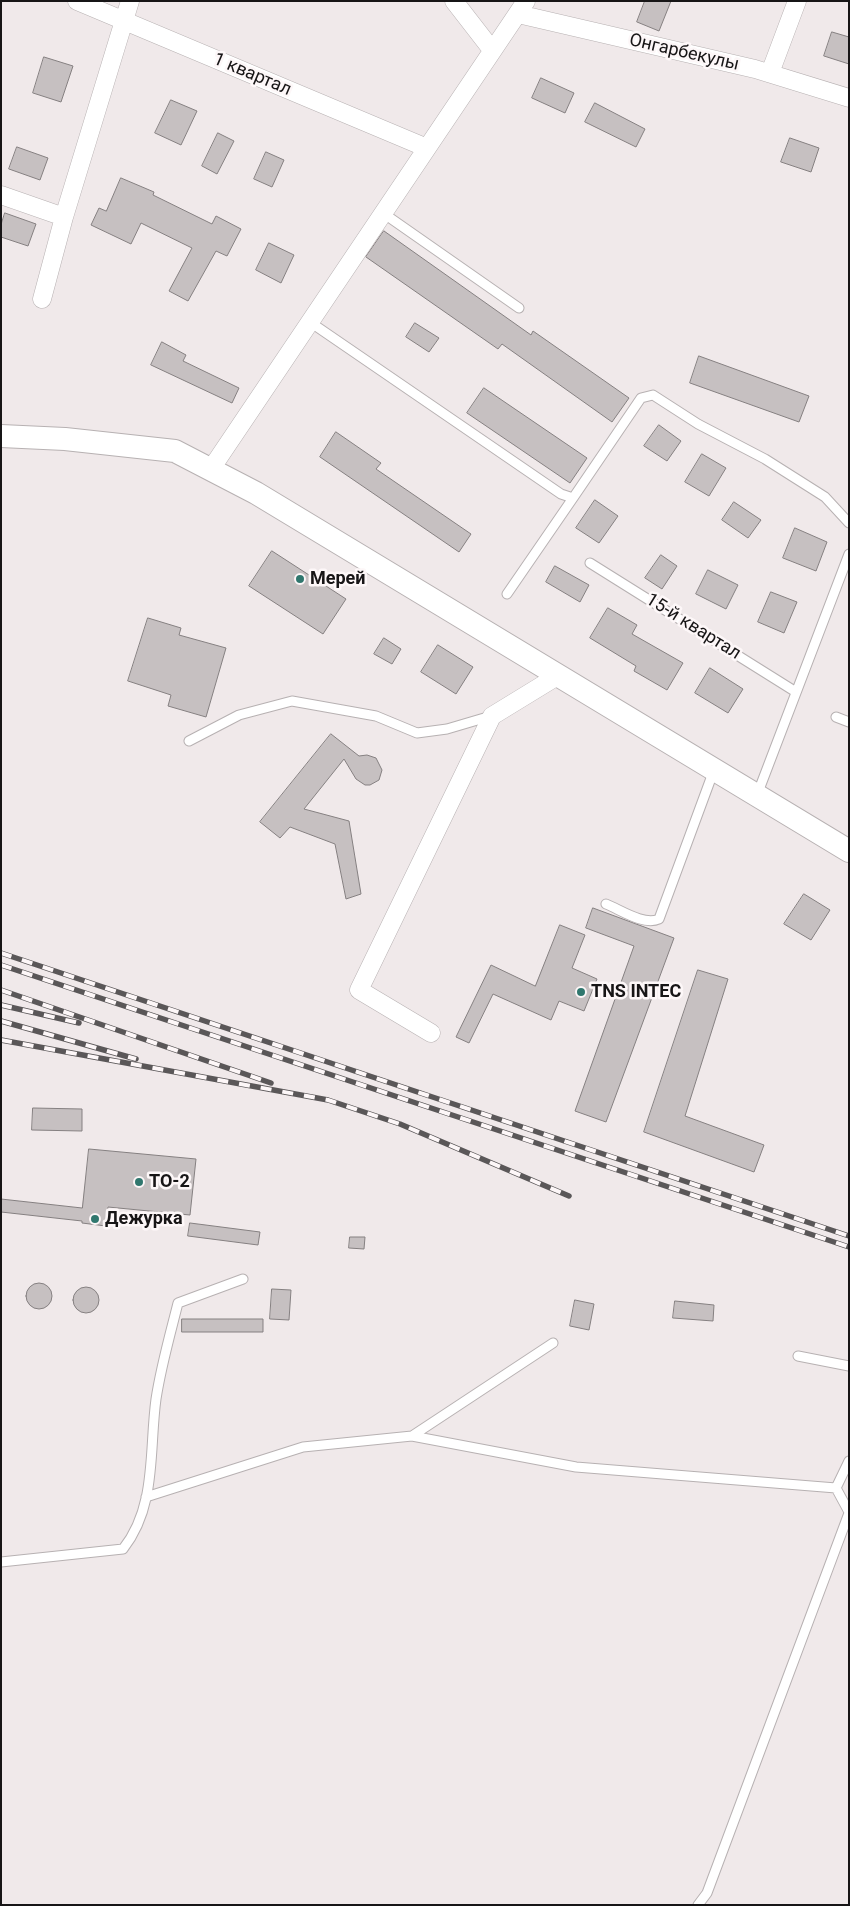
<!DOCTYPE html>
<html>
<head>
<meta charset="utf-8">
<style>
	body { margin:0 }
	#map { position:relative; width:850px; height:1906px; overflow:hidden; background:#f0e9ea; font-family:Roboto,sans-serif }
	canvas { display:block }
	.frame { position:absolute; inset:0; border:2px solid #171516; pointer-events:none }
</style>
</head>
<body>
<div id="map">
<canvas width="850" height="1906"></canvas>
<div class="frame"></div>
</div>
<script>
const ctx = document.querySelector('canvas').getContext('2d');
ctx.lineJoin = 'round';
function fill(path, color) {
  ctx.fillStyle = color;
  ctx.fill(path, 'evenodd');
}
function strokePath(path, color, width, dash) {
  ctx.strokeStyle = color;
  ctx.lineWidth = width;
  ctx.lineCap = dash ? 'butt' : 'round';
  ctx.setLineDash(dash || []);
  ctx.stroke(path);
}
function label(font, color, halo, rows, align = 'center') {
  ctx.font = font + ' Roboto,sans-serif';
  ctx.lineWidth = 5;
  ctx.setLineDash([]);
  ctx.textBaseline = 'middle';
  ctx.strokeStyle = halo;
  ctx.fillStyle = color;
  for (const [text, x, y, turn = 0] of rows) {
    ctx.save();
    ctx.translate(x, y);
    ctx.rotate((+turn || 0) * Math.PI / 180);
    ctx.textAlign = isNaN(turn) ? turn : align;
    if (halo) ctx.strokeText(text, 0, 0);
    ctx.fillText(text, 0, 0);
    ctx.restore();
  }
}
const building = new Path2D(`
	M645,1H671L659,31L637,22Z
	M832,32L849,37V64L824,56Z
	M44,57L73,66L61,102L33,93Z
	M541,78L574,93L565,113L532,98Z
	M171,100L197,111L181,145L155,133Z
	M595,103L645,129L636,147L585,122Z
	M218,133L234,141L217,174L202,166Z
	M790,138L819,148L811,172L781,162Z
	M17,147L48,158L40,180L9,169Z
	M266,152L284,160L272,187L254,179Z
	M121,178L154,192L153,195L212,224L216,216L241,229L227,256L216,251L188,301L169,291L192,248L141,223L131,244L91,225L99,208L106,211Z
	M5,213L36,224L28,246L1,237V225Z
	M384,231L531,335L533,331L629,398L612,422L502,344L498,349L366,257Z
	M269,243L294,255L281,283L256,270Z
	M415,323L439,338L429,352L406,337Z
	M162,342L186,355L183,361L239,388L232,403L151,365Z
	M699,356L809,396L799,422L690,383Z
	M484,388L587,458L570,483L467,413Z
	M659,425L681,441L667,461L644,446Z
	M336,432L381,463L376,469L471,534L459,552L320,457Z
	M702,454L726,468L709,496L685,482Z
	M595,500L618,516L599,543L576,528Z
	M734,502L761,520L748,538L722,520Z
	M795,528L827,542L816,571L783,558Z
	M272,551L346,599L323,634L249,586Z
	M661,555L677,566L662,589L645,578Z
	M555,566L589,585L580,602L546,582Z
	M708,570L738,585L726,609L696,594Z
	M771,592L797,602L784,633L758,622Z
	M608,608L637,625L632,634L683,663L667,690L634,671L636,666L590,638Z
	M148,618L181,628L179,635L226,648L206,717L168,706L171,695L128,681Z
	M384,638L401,649L392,664L374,654Z
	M438,645L473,667L456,694L421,672Z
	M710,668L743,689L728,713L695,693Z
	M331,734L359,756L367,755L376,758L382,770L379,780L370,785H365L356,779L344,759L304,809L349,821L361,894L346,899L335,844L290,827L280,838L260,822Z
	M804,894L830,910L811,940L784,924Z
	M593,908L674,938L606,1122L575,1111L634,946L586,928Z
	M560,925L585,935L572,968L597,979L584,1011L559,1001L551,1020L493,994L469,1043L456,1037L491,965L535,986Z
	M698,970L728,979L685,1116L764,1145L754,1172L644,1132Z
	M33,1108L82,1109V1131L32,1130Z
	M89,1149L196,1159L190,1215L108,1207L106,1226L82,1223V1221L1,1212V1199L82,1208Z
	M190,1223L260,1232L258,1245L188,1236Z
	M350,1237H365L364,1249L349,1248Z
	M26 1296a13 13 0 1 1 26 0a13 13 0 1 1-26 0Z
	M73 1300a13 13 0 1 1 26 0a13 13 0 1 1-26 0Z
	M272,1289L291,1290L289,1320L270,1319Z
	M575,1300L594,1304L589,1330L570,1326Z
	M675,1301L714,1305L713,1321L673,1318Z
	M182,1319H263V1332H182Z`);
fill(building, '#c6c0c1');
strokePath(building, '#858081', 1);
const service = new Path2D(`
	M383,213L519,308
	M310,322L561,494L573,498L641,398L653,395L698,424L765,459L825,497L849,523
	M590,563L796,692
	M507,594L573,498
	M836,717L849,722
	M189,741L239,715L292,701L376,716L417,733L447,729L491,716
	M757,795L849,554
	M606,904C621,910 644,926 659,919L714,770
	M798,1356L849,1366
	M412,1436L576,1467L836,1488L849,1512
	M836,1488L849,1461
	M146,1497L303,1447L412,1436L553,1343
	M1,1562L123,1549C157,1506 149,1450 156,1399C161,1366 170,1335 178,1303L243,1279
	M698,1905L707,1893L849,1513`);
const minor = new Path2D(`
	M77,1L427,148
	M454,1L492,50
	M518,14L755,69L849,98
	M770,73L797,1
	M1,195L64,217
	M42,299L64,217L130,1
	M211,469L526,1
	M431,1033L359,990L492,716L559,675`);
const tertiary = new Path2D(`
	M1,436L65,439L175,451L256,493L849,851`);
strokePath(service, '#b7b1b2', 11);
strokePath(minor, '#b7b1b2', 19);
strokePath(tertiary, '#b7b1b2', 24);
strokePath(service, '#fff', 9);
strokePath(minor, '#fff', 18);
strokePath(tertiary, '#fff', 22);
const rail = new Path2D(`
	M1,953L849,1236
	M1,965L849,1247
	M1,990L271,1083
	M1,1005L79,1023
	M1,1021L136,1059
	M1,1040L328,1100L400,1124L569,1196`);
strokePath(rail, '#5a5758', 5.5);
strokePath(rail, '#fdf7f8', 4, [11]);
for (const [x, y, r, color] of [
	[300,579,5,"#30776e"],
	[581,992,5,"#30776e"],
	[139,1182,5,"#30776e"],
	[95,1219,5,"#30776e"]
]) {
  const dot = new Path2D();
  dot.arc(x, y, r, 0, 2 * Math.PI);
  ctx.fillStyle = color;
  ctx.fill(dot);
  strokePath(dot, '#fdf7f8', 2);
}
label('18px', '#171516', '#fdf7f8', [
	["Онгарбекулы",684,53,13],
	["1 квартал",252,75,23],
	["15-й квартал",693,627,32]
]);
label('bold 18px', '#171516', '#fdf7f8', [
	["Мерей",310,579],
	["TNS INTEC",591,992],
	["ТО-2",149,1182],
	["Дежурка",105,1219]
], 'left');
</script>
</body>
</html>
